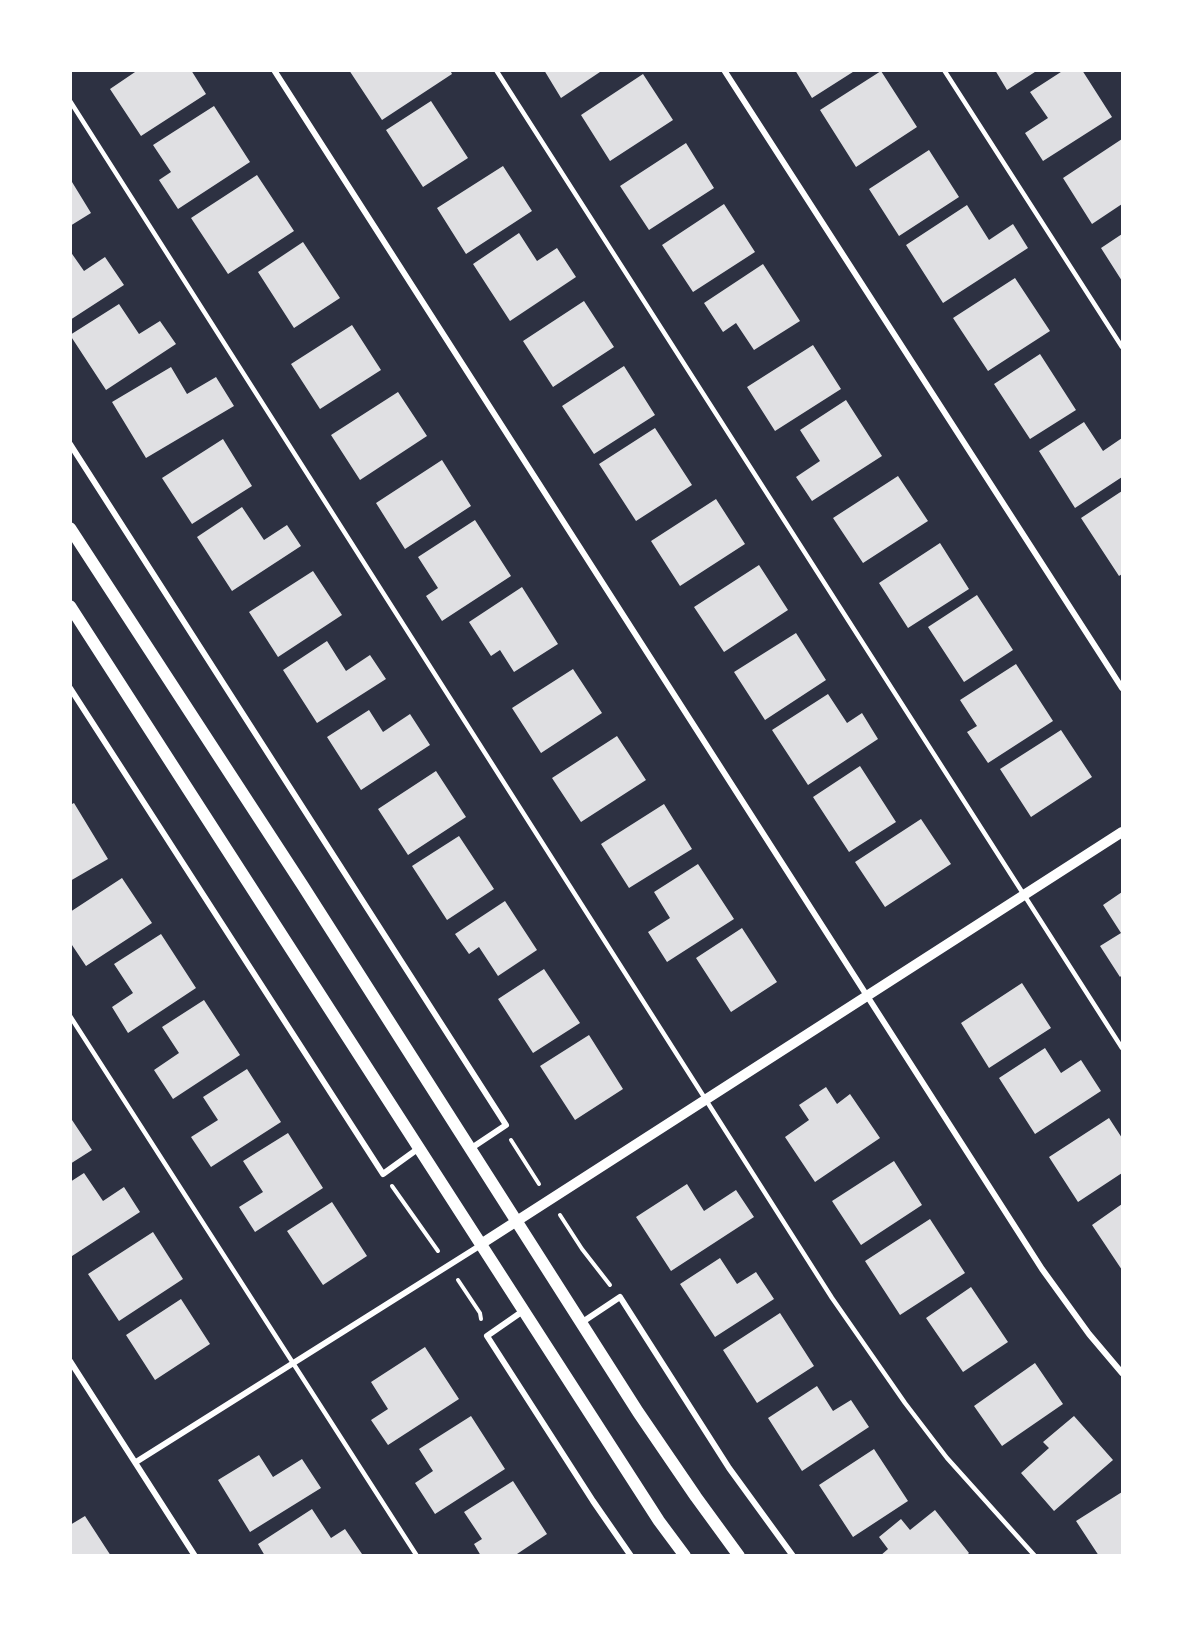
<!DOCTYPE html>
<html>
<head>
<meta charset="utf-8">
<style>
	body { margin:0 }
	#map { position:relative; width:1193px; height:1626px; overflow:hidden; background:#2d3142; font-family:"DejaVu Sans",sans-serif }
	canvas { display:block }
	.frame { position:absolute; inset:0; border:72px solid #fff; pointer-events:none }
</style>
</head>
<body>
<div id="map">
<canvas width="1193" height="1626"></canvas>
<div class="frame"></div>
</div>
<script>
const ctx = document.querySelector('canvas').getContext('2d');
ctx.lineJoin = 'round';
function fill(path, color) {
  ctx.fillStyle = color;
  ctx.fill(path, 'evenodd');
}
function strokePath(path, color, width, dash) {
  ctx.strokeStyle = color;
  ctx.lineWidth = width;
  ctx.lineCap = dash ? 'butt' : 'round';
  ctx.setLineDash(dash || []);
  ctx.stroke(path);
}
fill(new Path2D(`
	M138,70H191L206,94L141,136L110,89Z
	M349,70H450L452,74L382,120Z
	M544,70H603L561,98Z
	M795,70H856L812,98Z
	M995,70H1038L1007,90Z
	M1064,70H1082L1112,117L1043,161L1025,133L1048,118L1030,92Z
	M881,71L917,127L856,167L820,110Z
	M643,74L673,120L610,161L581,115Z
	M431,101L468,158L423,187L386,130Z
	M214,106L250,162L178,209L159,180L171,172L153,145Z
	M1122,139V204L1092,224L1063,178Z
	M686,143L714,188L649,230L620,186Z
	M929,150L959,197L899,236L869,189Z
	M503,166L532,211L466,254L437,208Z
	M257,175L294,231L228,274L191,218Z
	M72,182L91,213L70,226V183Z
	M724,204L755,252L693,292L662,245Z
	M967,205L989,240L1013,224L1028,248L943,303L906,245Z
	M519,233L537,261L557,248L576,277L510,321L473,264Z
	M1122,234V281L1101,248Z
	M303,242L340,298L294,328L258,272Z
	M70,251L84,271L105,257L124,285L70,320Z
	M763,264L800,321L754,350L736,323L723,332L704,303Z
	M1015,278L1050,331L988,371L953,318Z
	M584,301L614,347L553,387L523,341Z
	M119,304L139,334L160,321L176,344L106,390L70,335Z
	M352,325L381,370L320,409L291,364Z
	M813,345L841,389L775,431L747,387Z
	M1040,354L1076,410L1030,439L994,384Z
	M624,366L655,415L594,454L562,406Z
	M171,367L187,394L216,377L234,406L146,458L112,402Z
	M398,392L427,436L360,480L331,435Z
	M846,400L882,456L812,501L796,477L820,461L800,430Z
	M1084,422L1103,451L1122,438V477L1075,508L1039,451Z
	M655,428L692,485L636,521L599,464Z
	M223,439L252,486L192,524L162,478Z
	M442,460L471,506L405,549L376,503Z
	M898,476L928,521L863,563L833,518Z
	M1122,491V574L1119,576L1081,518Z
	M716,499L745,544L680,586L651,541Z
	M242,507L264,540L287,525L301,546L232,591L197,537Z
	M475,520L511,576L442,621L426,596L438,588L418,557Z
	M940,543L969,589L908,628L879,583Z
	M759,565L788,610L724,652L694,607Z
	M313,571L342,615L278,657L249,612Z
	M522,587L558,644L514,672L500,650L491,656L469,622Z
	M977,595L1013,650L964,682L928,627Z
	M796,633L826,680L765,720L734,672Z
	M327,641L346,671L370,655L386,679L317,723L283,670Z
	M1016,664L1053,721L988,763L967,732L977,726L960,700Z
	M573,669L602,713L541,753L512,708Z
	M828,694L847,723L862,713L878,739L808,785L772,730Z
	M369,710L383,732L410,714L430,745L361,790L327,737Z
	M1061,730L1092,777L1031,817L1000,769Z
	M617,736L646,780L581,822L552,778Z
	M860,766L896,822L849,852L813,797Z
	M436,771L466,817L408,855L378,809Z
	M74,803L108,859L70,881V805Z
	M664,804L692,849L629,888L601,844Z
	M921,819L951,864L885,907L855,862Z
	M459,836L494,889L447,920L412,866Z
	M698,864L734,919L667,962L648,932L670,918L654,892Z
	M122,878L152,923L86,966L70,942V912Z
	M1122,892V975L1120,977L1100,946L1121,933L1103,905Z
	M505,901L537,950L498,976L479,947L469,954L455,934Z
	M742,928L777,982L731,1012L696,958Z
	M161,934L196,988L128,1033L112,1007L133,993L114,964Z
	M544,969L580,1023L533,1053L498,999Z
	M1022,983L1051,1028L989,1068L961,1023Z
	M204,1000L240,1055L173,1099L154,1070L179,1053L162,1027Z
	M589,1035L623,1089L575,1120L540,1066Z
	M1045,1048L1061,1073L1081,1060L1101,1091L1035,1134L999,1078Z
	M247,1069L281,1122L211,1167L191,1137L218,1120L203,1097Z
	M826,1087L837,1104L850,1094L880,1138L815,1182L785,1137L809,1120L799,1105Z
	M70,1117L92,1150L70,1164Z
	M1109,1118L1122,1138V1173L1078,1202L1049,1157Z
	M288,1133L323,1188L255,1232L239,1207L263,1192L243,1161Z
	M894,1161L922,1205L861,1245L832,1201Z
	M84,1173L103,1201L124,1187L140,1212L72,1256L70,1254V1182Z
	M687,1184L704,1211L736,1190L754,1217L671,1271L636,1217Z
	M332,1202L367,1256L323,1285L287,1231Z
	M1122,1204V1270L1092,1225Z
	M930,1219L965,1273L900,1315L865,1261Z
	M153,1232L183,1279L119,1321L88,1274Z
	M720,1258L737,1284L756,1272L774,1299L715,1337L680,1284Z
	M971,1287L1008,1342L963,1372L926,1318Z
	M181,1299L210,1344L155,1380L126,1335Z
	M780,1313L814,1366L757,1403L723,1350Z
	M425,1347L459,1399L388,1445L371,1420L388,1409L371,1382Z
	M1035,1363L1063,1404L1002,1446L974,1406Z
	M817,1386L833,1411L851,1400L869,1427L802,1471L768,1418Z
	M471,1416L505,1469L435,1514L415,1483L433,1471L419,1449Z
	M1074,1416L1113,1460L1054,1511L1021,1473L1049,1448L1043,1442Z
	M874,1449L908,1501L853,1537L819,1485Z
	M259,1455L273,1477L302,1459L321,1488L250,1532L218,1480Z
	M513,1481L547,1534L514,1556H481L474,1544L482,1539L464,1512Z
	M1122,1492V1556H1099L1076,1521Z
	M312,1509L331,1538L345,1529L362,1554L265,1556L258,1544Z
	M935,1510L969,1553L966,1556H880L888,1549L879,1537L901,1519L910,1530Z
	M85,1516L111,1556H70V1525Z`), '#e0e0e3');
strokePath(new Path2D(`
	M511,1140L539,1184
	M392,1186L438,1251
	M560,1215L582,1249L610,1285
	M458,1280L480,1313L481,1319`), '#fff', 4);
strokePath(new Path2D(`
	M496,70L1122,1048
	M944,70L1122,347
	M70,101L832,1298L905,1403L947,1458L1035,1556
	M70,1016L417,1556`), '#fff', 4.5);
strokePath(new Path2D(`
	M274,70L1042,1269L1089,1334L1122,1373
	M724,70L1122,688
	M70,444L506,1125L470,1149
	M70,688L383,1174L419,1148
	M523,1311L487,1336L593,1501L631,1556
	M581,1323L620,1297L729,1468L793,1556
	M70,1361L195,1556
	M136,1462L481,1245`), '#fff', 6);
strokePath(new Path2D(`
	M481,1244L1122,832`), '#fff', 10);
strokePath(new Path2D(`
	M70,528L303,886L638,1412L696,1497L739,1556
	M70,606L659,1521L685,1556`), '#fff', 12);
</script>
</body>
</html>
